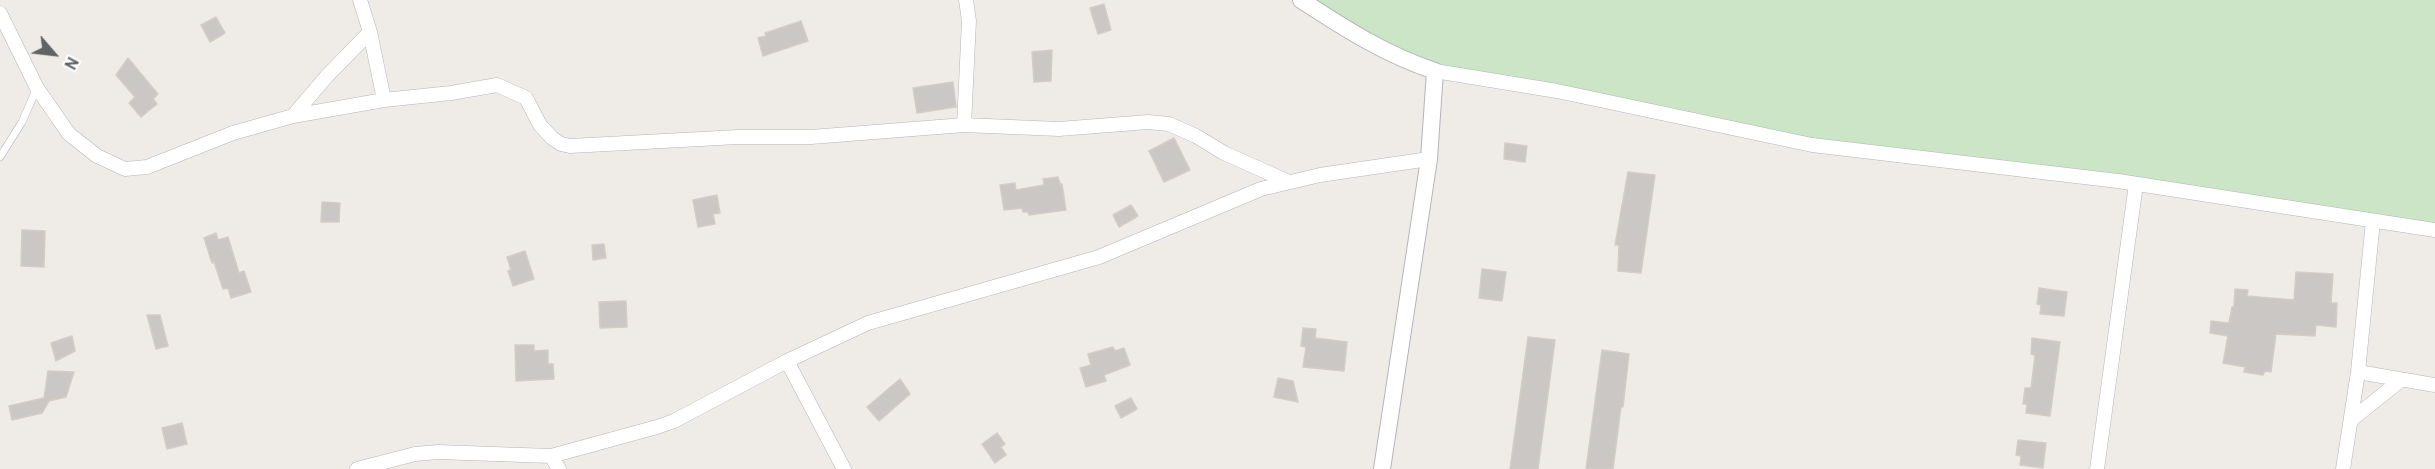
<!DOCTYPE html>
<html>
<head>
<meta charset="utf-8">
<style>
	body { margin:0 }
	#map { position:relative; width:2435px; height:469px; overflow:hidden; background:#efece7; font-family:Overpass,sans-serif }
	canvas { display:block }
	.north { position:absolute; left:24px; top:24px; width:60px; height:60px; -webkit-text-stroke:4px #fff; paint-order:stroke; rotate:118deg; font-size:16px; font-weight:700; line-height:24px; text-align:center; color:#5f6366 }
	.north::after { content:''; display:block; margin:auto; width:21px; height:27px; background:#5f6366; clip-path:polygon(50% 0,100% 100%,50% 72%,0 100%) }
</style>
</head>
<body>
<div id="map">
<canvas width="2435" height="469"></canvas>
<div class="north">N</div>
</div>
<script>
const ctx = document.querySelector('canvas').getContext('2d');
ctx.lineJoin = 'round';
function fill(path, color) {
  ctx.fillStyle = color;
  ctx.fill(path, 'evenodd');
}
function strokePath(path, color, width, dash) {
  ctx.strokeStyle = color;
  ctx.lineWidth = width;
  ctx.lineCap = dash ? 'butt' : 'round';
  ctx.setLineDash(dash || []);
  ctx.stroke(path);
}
fill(new Path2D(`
	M1301,0H2435V230L1812,145L1435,71Z`), '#cbe5c6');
const building = new Path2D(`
	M1104,4L1111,30L1098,34L1090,8Z
	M216,17L225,33L210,42L201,25Z
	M801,21L808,41L763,56L758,38L766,36L765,33Z
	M1052,50L1051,81L1034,82L1032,52Z
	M128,58L158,94L153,99L157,104L141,117L129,103L135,97L116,75Z
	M953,82L956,107L917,113L913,88Z
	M1174,138L1190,170L1164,182L1149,151Z
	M1505,143L1527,146L1525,162L1504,159Z
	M1628,172L1655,175L1641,273L1618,271L1619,245H1615Z
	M1058,177L1060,184H1062L1066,210L1029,215L1028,212H1023L1022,208L1004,210L1000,185L1015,183L1016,190L1044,185L1043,179Z
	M717,195L720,213L713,214L715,224L698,227L693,200Z
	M322,202L340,203L339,222H321Z
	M1131,205L1138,216L1119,227L1113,215Z
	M22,230L45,231L44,267L21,266Z
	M216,233L218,240L228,237L239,273L244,271L251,292L231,298L228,288L223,289L214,262L212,263L204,238Z
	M604,244L606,258L593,260L592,245Z
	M525,251L534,279L513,286L508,271L511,270L507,257Z
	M1482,269L1506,272L1502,301L1479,298Z
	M2296,272L2333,274L2331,303H2337L2336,327L2316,325L2315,336L2276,334L2271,372L2265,371L2263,375L2244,372L2245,367L2223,363L2228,336L2210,333L2211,321L2229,323L2232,307H2234L2235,289L2248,290L2247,296L2294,300Z
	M2039,288L2067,292L2064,316L2040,314L2041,305L2037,304Z
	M626,301L627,327L600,328L599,302Z
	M147,315H160L168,346L156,349Z
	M1303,328L1316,329L1315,338L1347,342L1344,371L1303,367L1306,347L1301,346Z
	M72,336L75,351L56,361L51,343Z
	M1528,337L1555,340L1548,394L1538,469H1510Z
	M2032,338L2060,342L2050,416L2026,413L2027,404H2023L2025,388H2031L2035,355L2031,354Z
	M515,345H534V351L548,350V364H553L554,379L516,381Z
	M1113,347L1115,351L1124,348L1130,365L1104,375L1106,381L1086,387L1080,368L1091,365L1088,354Z
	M1602,350L1629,354L1623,407H1621L1613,469H1586Z
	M48,371L74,372L66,397L49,401L42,413L12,420L9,406L44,398Z
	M1278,378L1293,381L1298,402L1274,397Z
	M900,379L910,394L879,421L867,407Z
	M1131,398L1137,409L1121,418L1115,406Z
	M182,423L187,444L167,449L162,428Z
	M997,433L1005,444L1001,447L1006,455L995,463L982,444Z
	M2018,440L2046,443L2043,468L2020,465L2021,456L2016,455Z`);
fill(building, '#cbc7c4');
strokePath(building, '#d4cdc6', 1.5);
const service = new Path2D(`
	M0,157L22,122L37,88`);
const minor = new Path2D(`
	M0,13L37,88L69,134L97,156L125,169L147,167L233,133L293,116L384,100L370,32L360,0
	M1435,71L1557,91L1812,145L2118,181L2435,230
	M384,100L451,93L497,85L526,98L540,125L552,138L561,144L570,146L738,137H811L964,125L1059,129L1148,122L1169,124L1196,136L1224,153L1289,182
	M293,116L326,77L370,32
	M964,125L969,21L966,0
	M787,361L844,469
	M2358,372L2435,385
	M2351,420L2401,380
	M551,456L559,469
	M357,469L415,454L438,452L551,456L657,427L674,421L787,361L868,323L1099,257L1261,189L1320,175L1429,159
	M2097,469L2136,184
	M2343,469L2358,372L2373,221`);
const tertiary = new Path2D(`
	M1301,0C1344,28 1386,55 1435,71L1429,159L1382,469`);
strokePath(service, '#b2b5b8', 8);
strokePath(minor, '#b2b5b8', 15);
strokePath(tertiary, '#b2b5b8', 18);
strokePath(service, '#fff', 7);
strokePath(minor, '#fff', 14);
strokePath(tertiary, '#fff', 16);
</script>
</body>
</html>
